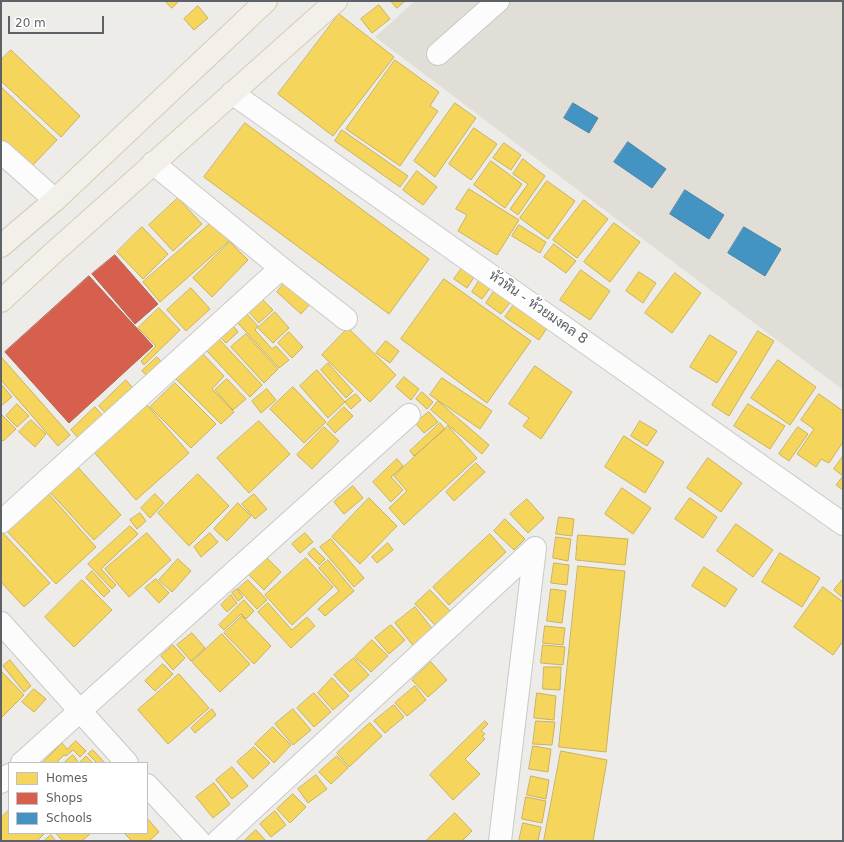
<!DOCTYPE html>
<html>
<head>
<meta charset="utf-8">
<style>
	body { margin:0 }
	#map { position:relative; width:844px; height:842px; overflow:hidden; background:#eeece8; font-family:"DejaVu Sans",sans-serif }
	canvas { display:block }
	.frame { position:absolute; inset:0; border:2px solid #5d6267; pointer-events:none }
	.legend { position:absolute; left:8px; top:762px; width:140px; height:72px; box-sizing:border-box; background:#fff; border:1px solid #bec0c2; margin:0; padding:5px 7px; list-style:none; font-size:12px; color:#5d6267 }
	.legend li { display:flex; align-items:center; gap:8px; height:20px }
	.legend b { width:20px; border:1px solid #bec0c2 }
	.scale { position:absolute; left:8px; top:16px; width:96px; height:18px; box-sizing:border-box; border:2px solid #5d6267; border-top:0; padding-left:5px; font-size:12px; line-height:14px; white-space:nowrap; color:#5d6267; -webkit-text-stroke:3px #fff; paint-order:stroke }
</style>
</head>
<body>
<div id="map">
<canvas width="844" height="842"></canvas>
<div class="frame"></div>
<ul class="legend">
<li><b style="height:11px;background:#f6d55c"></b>Homes</li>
<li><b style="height:11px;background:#d6604d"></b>Shops</li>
<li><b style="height:11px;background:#4393c3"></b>Schools</li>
</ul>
<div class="scale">20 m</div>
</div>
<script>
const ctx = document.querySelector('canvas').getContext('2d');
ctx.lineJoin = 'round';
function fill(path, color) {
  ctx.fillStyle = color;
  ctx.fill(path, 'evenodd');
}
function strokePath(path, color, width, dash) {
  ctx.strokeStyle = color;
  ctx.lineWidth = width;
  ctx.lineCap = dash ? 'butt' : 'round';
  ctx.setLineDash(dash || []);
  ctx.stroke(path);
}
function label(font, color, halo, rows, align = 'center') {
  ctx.font = font + ' "DejaVu Sans",Sarabun,sans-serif';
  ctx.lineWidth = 4;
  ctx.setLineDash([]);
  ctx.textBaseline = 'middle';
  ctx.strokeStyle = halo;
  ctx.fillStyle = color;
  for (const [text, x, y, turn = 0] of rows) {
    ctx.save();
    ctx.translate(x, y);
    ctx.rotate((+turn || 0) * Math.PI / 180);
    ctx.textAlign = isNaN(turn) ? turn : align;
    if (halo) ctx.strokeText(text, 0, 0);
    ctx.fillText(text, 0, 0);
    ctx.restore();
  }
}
fill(new Path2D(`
	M415,1H843V390L375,37Z`), '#e1ded8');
const homes = new Path2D(`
	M165,1H179L172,8Z
	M391,1H405L397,8Z
	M379,5L390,19L372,33L361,19Z
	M198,6L208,18L194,30L184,19Z
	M339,14L394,57L333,136L278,94Z
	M11,50L80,116L61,137L1,81V60Z
	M395,60L439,92L430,106L438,111L400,166L346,129Z
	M1,87L57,140L31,167L1,139Z
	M455,103L476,118L435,177L414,161Z
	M245,123L429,259L389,314L204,177Z
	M474,128L497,144L471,180L449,164Z
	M342,130L408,176L400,187L335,141Z
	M504,143L521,155L511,170L493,158Z
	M523,159L545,176L518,215L510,209L528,184L513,174Z
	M491,161L522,184L505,208L474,185Z
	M417,171L437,187L423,205L403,190Z
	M547,181L575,201L548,239L520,218Z
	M469,189L519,220L497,255L458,231L467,215L456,209Z
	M178,198L202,224L173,251L149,225Z
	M584,200L608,219L577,258L553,240Z
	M212,222L229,241L160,302L143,282Z
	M614,223L640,242L610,282L584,262Z
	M519,225L546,242L540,253L512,236Z
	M142,227L168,254L143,279L117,252Z
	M230,242L248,260L212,297L193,278Z
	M554,244L576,261L566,273L544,257Z
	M462,268L474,277L467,288L454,279Z
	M581,270L610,291L590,320L560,300Z
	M639,272L656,283L643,303L626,291Z
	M675,273L701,293L672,333L645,313Z
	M444,279L531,341L487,403L401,339Z
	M286,281L310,304L301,314L277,292Z
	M479,281L490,288L482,299L472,292Z
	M497,287L513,299L501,314L486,303Z
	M191,288L210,309L186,331L167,310Z
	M261,298L273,310L259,323L248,311Z
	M515,303L549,325L539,340L505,317Z
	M159,308L180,330L144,365L141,361L156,346L138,328Z
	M245,312L258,326L255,330L272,349L276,346L289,360L279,368L236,321Z
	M275,312L289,328L273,343L258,328Z
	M231,323L238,332L226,343L218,335Z
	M348,328L396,375L370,402L322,355Z
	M758,331L774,341L729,416L712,405Z
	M289,332L303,347L292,358L278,343Z
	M246,334L278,369L264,383L231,347Z
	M710,335L737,352L717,383L690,367Z
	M217,337L262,385L250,397L205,349Z
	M386,341L399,351L390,363L376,353Z
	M201,352L224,376L212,389L234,412L221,424L175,378Z
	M157,357L165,366L151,379L142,371Z
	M2,358L70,435L58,446L1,380V359Z
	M778,360L816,387L790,425L751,398Z
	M328,363L353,391L346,398L321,370Z
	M535,366L572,392L541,439L523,426L529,418L509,404Z
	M317,370L345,402L328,418L300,386Z
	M404,377L419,389L411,400L396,387Z
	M442,378L492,411L480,429L430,395Z
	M227,379L246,399L233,410L215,390Z
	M126,380L136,392L109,417L99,406Z
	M175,383L216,424L191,448L150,407Z
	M1,384L12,397L1,406Z
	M293,387L326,422L304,443L270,409Z
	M267,389L276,400L261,413L252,401Z
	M422,392L433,402L427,409L416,399Z
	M356,394L361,400L351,409L345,402Z
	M819,394L843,411V442L829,463L821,459L816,467L797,454L814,429L801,420Z
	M438,401L489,445L482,454L431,410Z
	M17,404L29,416L17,427L6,416Z
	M146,404L189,453L136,500L93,451Z
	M748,404L785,426L770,449L734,426Z
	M95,407L106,419L82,442L71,430Z
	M344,407L353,416L335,433L327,424Z
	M429,412L438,422L424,433L415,423Z
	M1,414L16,429L3,441L1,439Z
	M31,420L46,434L35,447L19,432Z
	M259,421L290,454L249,493L217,458Z
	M640,421L657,431L647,446L631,436Z
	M440,423L445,429L414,456L410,451Z
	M448,426L477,458L404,525L389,508L407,491L394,476Z
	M324,427L339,441L312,469L297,455Z
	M798,427L808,434L789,461L779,454Z
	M624,436L664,462L645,493L605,467Z
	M843,456V490L836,485L843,476L834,469Z
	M708,458L742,483L721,512L687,488Z
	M397,459L403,466L391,477L403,490L391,502L373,482Z
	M476,463L485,472L454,501L446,492Z
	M75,464L121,515L94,540L48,490Z
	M198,474L229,506L189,546L158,513Z
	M353,486L363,498L344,514L334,502Z
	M622,488L651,508L633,534L605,514Z
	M46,491L96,547L56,584L5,529Z
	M155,494L164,503L150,518L141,508Z
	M254,494L267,509L255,519L242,504Z
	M369,498L397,526L360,564L332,537Z
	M690,498L717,517L703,538L675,519Z
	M527,499L544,518L528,533L510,514Z
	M238,503L251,516L227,541L214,529Z
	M140,513L146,521L137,529L130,520Z
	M559,517L574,519L572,536L556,534Z
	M505,519L525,539L514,550L494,531Z
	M736,524L773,550L753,577L717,551Z
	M130,526L138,534L101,569L116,585L112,589L88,564Z
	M2,532L50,583L24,607L1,582V533Z
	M147,533L171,560L129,597L105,569Z
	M210,533L218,542L201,557L194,547Z
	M305,533L313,542L300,553L292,544Z
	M490,534L506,552L449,605L433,587Z
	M578,535L628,539L625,565L576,560Z
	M556,537L571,539L568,561L553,558Z
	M331,539L364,578L354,587L320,547Z
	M388,543L393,550L377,563L372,557Z
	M314,548L325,559L319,565L308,554Z
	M780,553L820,578L802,607L762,582Z
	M266,557L281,572L264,590L249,575Z
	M306,558L333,587L292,625L265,595Z
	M178,559L191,571L172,592L159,580Z
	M328,560L354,591L325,616L318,609L339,591L319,568Z
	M554,563L569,565L567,585L551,583Z
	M578,566L625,571L606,752L559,747Z
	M704,567L737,589L725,607L692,586Z
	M92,571L110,591L104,597L86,578Z
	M156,579L169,593L159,603L145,588Z
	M843,579V598L834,590Z
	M82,580L112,610L74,647L45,617Z
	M248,580L267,600L257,609L238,589Z
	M823,587L843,602V641L833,655L794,627Z
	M237,589L243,597L238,601L232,593Z
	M551,589L566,591L562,623L547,621Z
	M430,590L451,612L436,626L415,604Z
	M231,595L237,603L227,612L221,605Z
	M244,600L254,611L246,619L241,614L224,630L219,625Z
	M268,603L292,630L307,617L315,626L291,648L258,612Z
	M415,607L435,632L415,648L395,623Z
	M242,616L271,646L254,664L224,633Z
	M391,625L405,640L389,654L375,638Z
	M545,626L565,628L563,645L543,643Z
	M192,633L205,648L191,661L177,645Z
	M222,634L250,664L220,692L192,662Z
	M372,640L388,656L371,672L355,657Z
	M173,645L185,658L173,670L161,656Z
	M543,645L565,647L563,665L541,663Z
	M354,658L369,675L350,692L334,675Z
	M10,660L31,686L24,692L3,666Z
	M431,662L447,680L428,697L412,680Z
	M163,664L173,674L155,691L145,681Z
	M544,667H561L560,690L543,689Z
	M1,671L24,695L1,718Z
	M179,674L209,708L168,744L138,710Z
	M332,678L349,696L333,710L318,693Z
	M415,686L426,700L407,716L395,703Z
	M34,689L46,699L34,712L22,702Z
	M314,693L331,712L314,727L297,708Z
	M537,693L556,696L554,720L534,718Z
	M394,705L404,717L385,733L374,721Z
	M212,709L216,715L195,733L191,728Z
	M293,709L311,730L293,745L275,724Z
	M485,721L488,724L481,731L485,734L482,736L485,739L465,759L480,774L453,800L430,775Z
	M536,721L555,722L552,745L533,744Z
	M370,723L382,736L349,767L337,753Z
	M273,727L291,745L274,763L255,744Z
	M76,741L86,751L80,757L73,750L66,756L64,755L56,763H45L43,762L62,743L67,749Z
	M533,746L551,749L548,772L529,769Z
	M254,747L270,763L253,779L237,762Z
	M93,750L105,763H97L88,754Z
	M561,751L607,760L593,841H544Z
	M73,755L79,763L86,756L93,763H64Z
	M337,756L348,768L331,784L319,772Z
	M232,767L248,786L232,799L216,780Z
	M316,775L327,789L308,803L298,789Z
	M531,776L549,780L546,799L527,795Z
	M214,783L230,804L213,818L196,797Z
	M293,794L306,807L290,823L277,809Z
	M526,797L546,801L542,823L522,819Z
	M9,810V833H45L37,841H1V818Z
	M275,811L286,825L271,837L260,824Z
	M455,813L472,831L462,841H426Z
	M147,818L159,832L149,841H132L124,833H147Z
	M523,823L541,827L538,841H519Z
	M256,830L266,841H244Z
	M56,833H91L82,841H63Z
	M51,835L56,841H44Z`);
fill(homes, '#f6d55c');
strokePath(homes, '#c8b25f', 1);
const shops = new Path2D(`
	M115,255L158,304L135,324L92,274Z
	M89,276L153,346L69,423L5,352Z`);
fill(shops, '#d6604d');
strokePath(shops, '#b26155', 1);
const schools = new Path2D(`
	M573,103L598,118L589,133L564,118Z
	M628,142L666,169L652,188L614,162Z
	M685,190L724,215L709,239L670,214Z
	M744,227L781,249L765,276L728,253Z`);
fill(schools, '#4393c3');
strokePath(schools, '#4b84a7', 1);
const minor = new Path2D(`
	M438,54L498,1
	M232,93L843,524
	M1,152L55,200
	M153,163L281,268L346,319
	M1,522L281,268
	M1,623L127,763
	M22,763L409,415
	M1,782L9,775
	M147,785L199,841
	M218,841L535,548L500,841`);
const major = new Path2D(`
	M1,246L55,200L266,1
	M1,301L52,254L336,1`);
strokePath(minor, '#c9c9c9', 24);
strokePath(major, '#d6cbb5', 24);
strokePath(minor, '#fcfcfc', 22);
strokePath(major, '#f3f0e9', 22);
label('14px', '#5d6267', '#fff', [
	["หัวหิน - ห้วยมงคล 8",538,308,35]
]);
</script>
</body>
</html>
